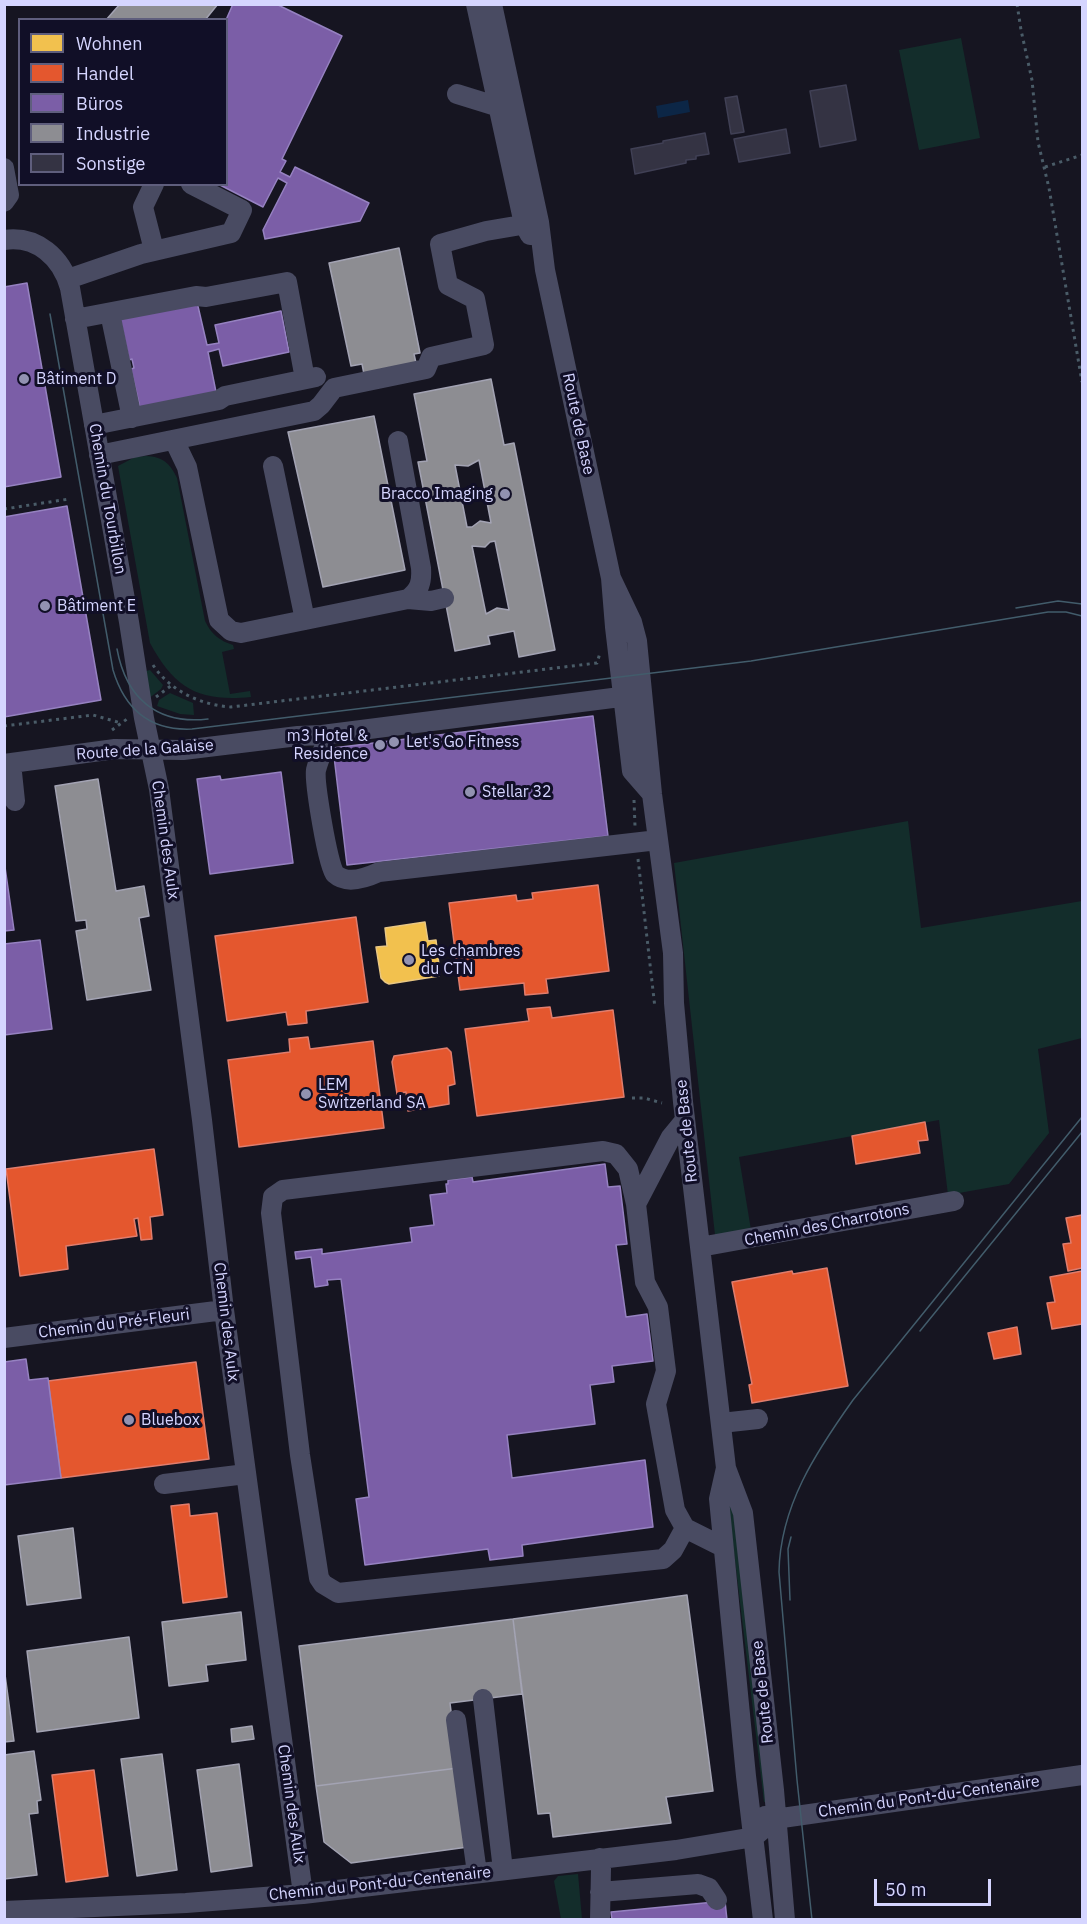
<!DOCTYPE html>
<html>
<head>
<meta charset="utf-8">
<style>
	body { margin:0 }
	#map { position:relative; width:1087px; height:1924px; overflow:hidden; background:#161521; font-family:"IBM Plex Sans",sans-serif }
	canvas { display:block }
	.frame { position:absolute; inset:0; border:6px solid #d5d5ff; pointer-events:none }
	.legend { position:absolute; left:18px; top:18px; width:210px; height:168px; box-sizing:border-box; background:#110f27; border:2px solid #5f5e7d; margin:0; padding:8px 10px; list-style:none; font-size:18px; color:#d5d5ff }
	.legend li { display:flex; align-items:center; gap:12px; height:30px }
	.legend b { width:30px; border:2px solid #5f5e7d }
	.scale { position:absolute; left:874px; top:1879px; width:117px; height:27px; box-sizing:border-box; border:3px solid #d5d5ff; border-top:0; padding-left:8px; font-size:18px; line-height:21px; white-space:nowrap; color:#d5d5ff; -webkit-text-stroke:4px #110f27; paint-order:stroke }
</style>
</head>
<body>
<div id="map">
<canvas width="1087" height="1924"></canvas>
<div class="frame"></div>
<ul class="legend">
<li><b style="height:16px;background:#f2c14e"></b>Wohnen</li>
<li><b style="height:16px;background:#e4572e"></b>Handel</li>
<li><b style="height:16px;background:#7b5ea7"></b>Büros</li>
<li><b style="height:16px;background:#8d8d92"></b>Industrie</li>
<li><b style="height:16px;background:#343343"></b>Sonstige</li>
</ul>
<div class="scale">50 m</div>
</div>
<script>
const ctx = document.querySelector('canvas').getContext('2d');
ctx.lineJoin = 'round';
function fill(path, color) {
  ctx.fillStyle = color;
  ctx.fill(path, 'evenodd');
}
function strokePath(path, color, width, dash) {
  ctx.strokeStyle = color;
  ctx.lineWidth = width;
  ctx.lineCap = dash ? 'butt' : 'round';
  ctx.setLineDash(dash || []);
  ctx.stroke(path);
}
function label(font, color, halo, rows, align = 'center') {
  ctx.font = font + ' "IBM Plex Sans",sans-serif';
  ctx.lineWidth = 6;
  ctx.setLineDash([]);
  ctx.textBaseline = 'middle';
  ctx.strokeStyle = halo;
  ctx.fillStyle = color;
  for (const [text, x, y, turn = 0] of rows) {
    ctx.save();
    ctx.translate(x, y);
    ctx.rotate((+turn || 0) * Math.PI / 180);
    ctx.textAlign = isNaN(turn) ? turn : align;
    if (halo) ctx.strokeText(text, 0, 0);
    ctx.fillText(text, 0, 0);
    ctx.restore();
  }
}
fill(new Path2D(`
	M961,38L980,138L919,150L899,50Z
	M146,456C163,457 170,463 177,478L205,621C211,634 220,641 233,645L234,649L222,652L230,694L250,691L251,697C199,702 175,689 150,643L118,466L135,457Z
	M150,670L163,685L161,689L148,699L142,672Z
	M170,693L193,703L194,715L180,714L157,706L159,700Z
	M908,821L921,928L1082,901V1038L1038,1049L1049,1133L1009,1184L948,1195L939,1120L739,1157L751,1230L715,1235L674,863Z
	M727,1494H732L767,1802H764Z
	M578,1874L582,1919H561L554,1881L558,1876Z`), '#132d2b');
fill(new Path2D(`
	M688,100L690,112L658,118L656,106Z`), '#0c2646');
const homes = new Path2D(`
	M425,922L428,941L436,940L440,973L439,976L389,984L385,982L381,978L376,947L387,946L385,928Z`);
fill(homes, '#f2c14e');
strokePath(homes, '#e9c783', 1.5);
const shops = new Path2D(`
	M598,885L609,971L546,979L548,993L525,995L524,983L460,990L449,903L516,895L517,901L533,899L532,893Z
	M356,917L368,1002L306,1011L307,1023L288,1025L286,1012L227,1021L215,936Z
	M550,1007L552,1018L613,1010L624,1097L477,1116L465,1029L529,1021L527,1009Z
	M308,1037L310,1049L373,1041L384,1128L239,1147L228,1060L290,1052L289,1039Z
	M447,1048L451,1052L455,1084L448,1086L449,1104L408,1111L406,1092L397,1094L392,1062L394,1056Z
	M925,1122L928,1140L918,1141L920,1153L856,1164L852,1136Z
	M154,1149L163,1215L150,1217L152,1239L141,1240L138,1218L134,1219L137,1236L66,1246L68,1269L20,1276L6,1169Z
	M1082,1215V1268L1068,1271L1063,1244L1071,1243L1066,1218Z
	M827,1268L848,1386L752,1403L749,1385L752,1384L732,1282L792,1271L793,1274Z
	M1082,1271V1324L1052,1329L1047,1303L1055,1302L1050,1277Z
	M1017,1327L1021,1354L994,1359L988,1333Z
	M196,1362L209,1459L61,1478L48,1381Z
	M189,1504L190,1516L217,1513L227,1597L183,1603L171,1506Z
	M94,1770L108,1876L66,1882L52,1775Z`);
fill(shops, '#e4572e');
strokePath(shops, '#e07d6d', 1.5);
const offices = new Path2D(`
	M233,4H276L342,36L282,159L286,161L280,172L290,177L295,167L369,203L360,221L265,239L263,230L287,183L278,178L263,207L218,184H226V20Z
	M27,283L61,477L4,487V287Z
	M197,302L207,345L219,343L215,325L281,311L289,352L223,366L219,349L208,352L216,392L140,408L131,369L134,368L132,359L129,360L120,318Z
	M67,506L101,700L4,717V517Z
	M593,716L608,836L347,865L333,748Z
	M281,772L293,863L210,874L197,779L220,776L221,780Z
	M4,860L14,930L4,931Z
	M40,940L52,1029L4,1035V944Z
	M605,1164L608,1187L620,1186L627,1244L616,1245L626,1317L647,1314L653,1361L612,1366L614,1382L590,1385L595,1424L507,1435L512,1478L645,1460L653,1527L522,1545L523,1556L490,1560L488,1549L365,1565L356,1499L369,1497L341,1279L327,1280L328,1285L315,1287L311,1257L296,1259L295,1252L322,1249V1254L412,1242L410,1228L434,1225L430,1195L447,1193L446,1184H448V1180L472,1177L473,1182Z
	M26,1359L29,1380L48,1378L61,1478L4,1485V1362Z
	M725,1901L727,1920H612L611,1912Z`);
fill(offices, '#7b5ea7');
strokePath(offices, '#9682c1', 1.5);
const industry = new Path2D(`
	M120,4H218L205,20H106Z
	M399,248L420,353L414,354L416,363L364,374L362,364L351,366L329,263Z
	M491,379L504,445L514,443L555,650L519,657L514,631L488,636L490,644L455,651L418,462L427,461L414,394ZM479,460L491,523L480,521L472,527H467L455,465L468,466ZM495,541L509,610L497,608L486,614L472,546L485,547L490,542Z
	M374,416L405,570L323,587L288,432Z
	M98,779L116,891L144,886L149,916L139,918L151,990L87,1000L76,931L87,929L86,920L76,921L55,786Z
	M73,1528L81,1598L27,1605L18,1536Z
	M687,1595L713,1791L666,1797L671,1823L553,1837L550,1813L538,1814L513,1619Z
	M241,1612L246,1660L206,1665L208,1681L169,1686L162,1622Z
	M513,1619L522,1694L450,1703L458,1768L316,1786L299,1646Z
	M129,1637L139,1718L37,1732L27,1651Z
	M4,1667L14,1741L4,1742Z
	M252,1726L254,1739L232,1742L231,1729Z
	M34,1751L41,1800L37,1801L38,1813L29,1814L37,1875L4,1879V1755Z
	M162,1754L177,1870L137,1876L121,1759Z
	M239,1764L252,1866L211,1872L197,1770Z
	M458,1768L468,1847L351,1863L324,1842L316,1786Z`);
fill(industry, '#8d8d92');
strokePath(industry, '#a3a3b3', 1.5);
const building = new Path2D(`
	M846,85L856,140L820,147L810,91Z
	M737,96L744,132L731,134L725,98Z
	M786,129L790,153L739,162L734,139Z
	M705,133L709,154L696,156V159L686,160V163L635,174L631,149L663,143V141Z`);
fill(building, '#343343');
strokePath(building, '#404055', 1.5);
strokePath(new Path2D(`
	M1017,4L1021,30L1032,80L1038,142L1049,188L1082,382
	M1045,167L1082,155
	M4,509L69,499
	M153,665C170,691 201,705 231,707L597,663L600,653
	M156,697L172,685
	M4,726L93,715L121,723
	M112,730L127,719
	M634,800L635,826
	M638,859L655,1008
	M632,1098H644L662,1103`), '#4a5c68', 3, [3, 4.5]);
strokePath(new Path2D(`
	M476,4L524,224L530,235
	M492,4L539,222L545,270L611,578L615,627L632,771L652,794
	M457,94L499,107L509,108
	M4,168L9,195L4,202
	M154,184L143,207L154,250
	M4,240C37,235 62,258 70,288L129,622L144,718L159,789L202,1120L224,1310L303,1894
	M68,279L141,254L231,233L242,210L191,184
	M110,313L132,418
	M75,319L196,296L206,297L287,282L305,379
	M94,425L219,400L225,396L316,377
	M174,440L187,467L219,620L231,631L241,633L408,599C420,590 422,582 421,568L398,441
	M99,455L314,411L321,405L334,388L426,369L431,357L484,345L475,299L448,285L440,244L486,231L539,222
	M273,466L305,620
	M611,578L632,622L637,641L652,794L673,953L674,1003L683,1102L726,1468L743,1513L774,1790L785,1920
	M408,599L431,601L444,598
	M324,748C321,755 318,762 316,770C314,781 328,867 335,874C347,885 366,878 379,872L658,840
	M11,763L15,801
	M4,764L115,749L183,750L298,736L322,735L636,695
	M636,1204L671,1137L685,1120
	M700,1247L954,1201
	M4,1338L224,1310
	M721,1423L758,1419
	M726,1468L719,1499L746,1776L763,1920
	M164,1484L246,1474
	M685,1528L673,1550L663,1559L338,1593L323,1584L319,1578L300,1455L271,1213L273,1197L283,1190L603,1151L616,1154L628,1169L636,1204L645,1282L658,1307L666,1371L656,1404L675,1510L685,1528L723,1547
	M483,1699L503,1870
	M456,1720L477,1873
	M765,1816L775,1819L1082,1775
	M600,1858L601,1869L600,1920
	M600,1892L698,1884L709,1888L717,1900
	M4,1911L186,1903L303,1894L676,1850L754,1837L775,1819`), '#494b62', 20);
strokePath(new Path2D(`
	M50,314L113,670C125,710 150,731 192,729L751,661L1048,612H1066L1082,616
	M1016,608L1058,601L1082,604
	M117,649C126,698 157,725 208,719
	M920,1331L1082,1132
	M790,1600L788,1549L791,1537
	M812,1920L797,1780L779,1572C780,1506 816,1452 853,1400L1082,1117`), '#425c6b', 1.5);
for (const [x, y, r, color] of [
	[24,379,6,"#9292b1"],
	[505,494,6,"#9292b1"],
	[45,606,6,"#9292b1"],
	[394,742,6,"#9292b1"],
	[380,745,6,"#9292b1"],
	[470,792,6,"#9292b1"],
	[409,960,6,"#9292b1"],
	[306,1094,6,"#9292b1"],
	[129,1420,6,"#9292b1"]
]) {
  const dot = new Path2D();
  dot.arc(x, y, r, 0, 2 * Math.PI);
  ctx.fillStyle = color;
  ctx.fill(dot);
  strokePath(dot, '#110f27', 2);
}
label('16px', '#d5d5ff', '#110f27', [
	["Bâtiment D",36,379],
	["Bracco Imaging",493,494,"right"],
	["Bâtiment E",57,606],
	["m3 Hotel &",368,736,"right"],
	["Residence",368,754,"right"],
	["Let's Go Fitness",406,742],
	["Stellar 32",482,792],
	["Les chambres",421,951],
	["du CTN",421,969],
	["LEM",318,1085],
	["Switzerland SA",318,1103],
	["Bluebox",141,1420]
], 'left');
label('16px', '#d5d5ff', '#110f27', [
	["Route de Base",578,424,78],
	["Chemin du Tourbillon",107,499,80],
	["Route de la Galaise",145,750,-4],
	["Chemin des Aulx",165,840,82],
	["Route de Base",687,1131,-96],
	["Chemin des Charrotons",827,1225,-11],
	["Chemin des Aulx",226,1322,83],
	["Chemin du Pré-Fleuri",114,1324,-7],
	["Route de Base",763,1692,-96],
	["Chemin du Pont-du-Centenaire",929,1797,-8],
	["Chemin des Aulx",291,1804,82],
	["Chemin du Pont-du-Centenaire",380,1884,-6]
]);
</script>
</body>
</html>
